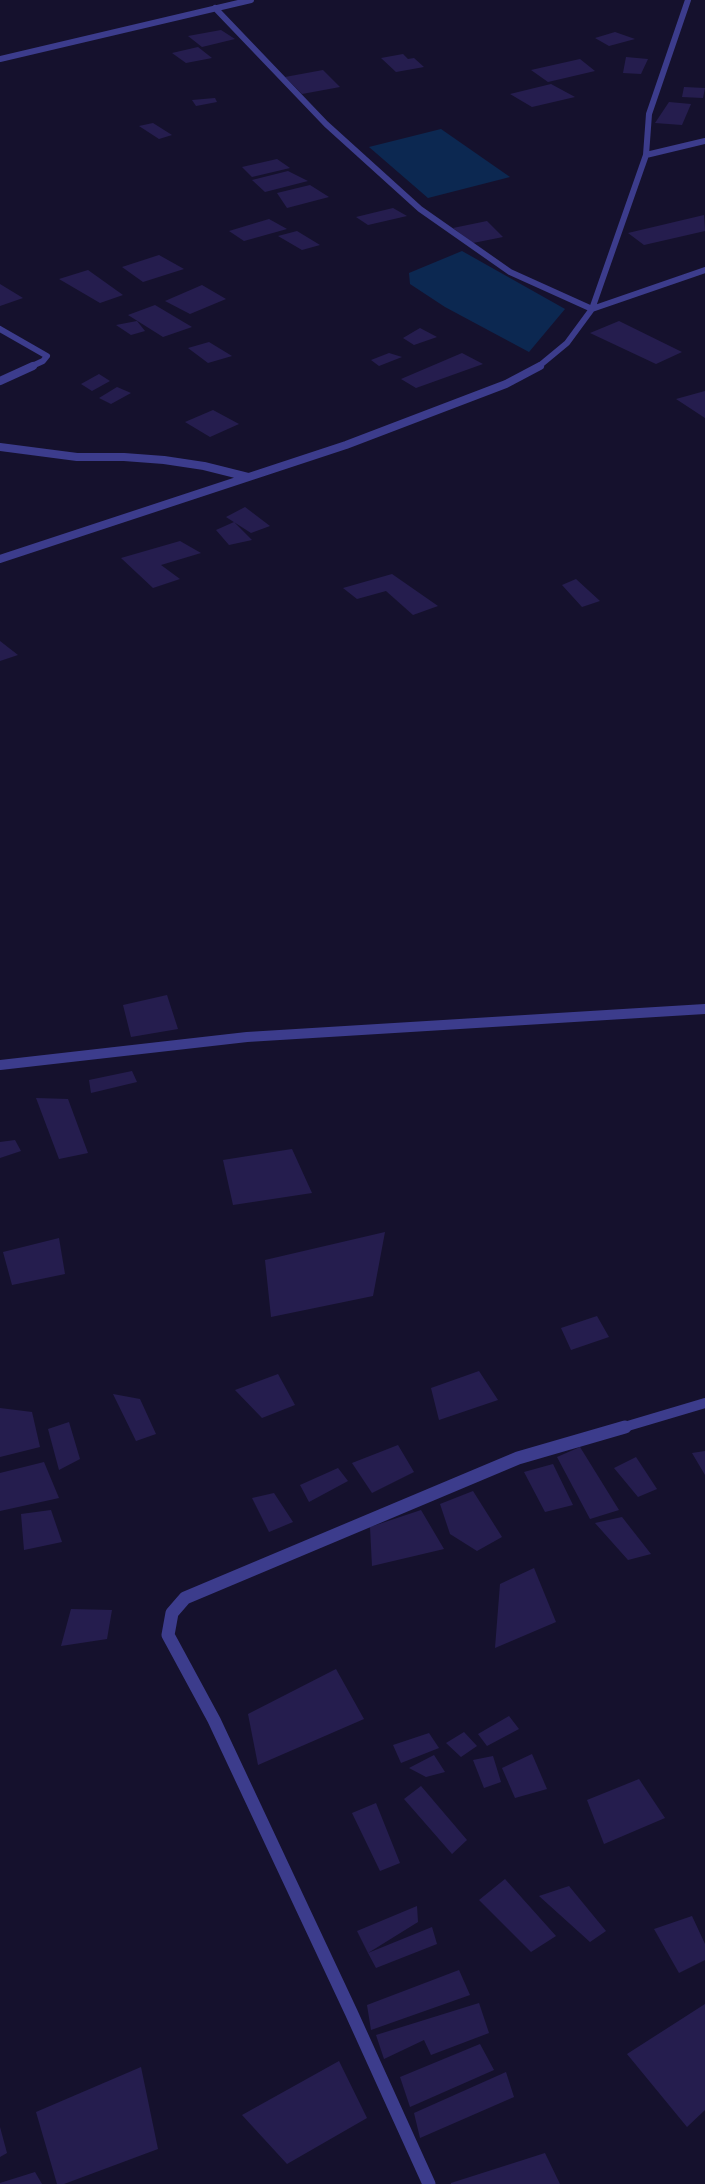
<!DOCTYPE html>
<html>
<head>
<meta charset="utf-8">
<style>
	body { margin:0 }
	canvas { display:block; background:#15112d }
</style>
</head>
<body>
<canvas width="705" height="2184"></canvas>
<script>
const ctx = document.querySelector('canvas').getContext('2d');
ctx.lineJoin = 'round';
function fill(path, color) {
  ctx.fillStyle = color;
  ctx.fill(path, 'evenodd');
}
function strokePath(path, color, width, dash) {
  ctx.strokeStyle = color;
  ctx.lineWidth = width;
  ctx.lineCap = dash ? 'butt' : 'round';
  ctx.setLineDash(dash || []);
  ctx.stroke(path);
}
fill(new Path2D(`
	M441,129L510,177L428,198L369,147Z
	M462,251L565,309L529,352L445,307L410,284L409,273Z`), '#0c2851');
fill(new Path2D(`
	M221,30L235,39L202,47L188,36Z
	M615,32L635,39L609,46L595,38Z
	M198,47L212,58L186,63L172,53Z
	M403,54L408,59L414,58L424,67L396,72L381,58Z
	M626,57L648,59L641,74L623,73Z
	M580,59L595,71L548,82L531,70Z
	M323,70L340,87L302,94L285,77Z
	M551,84L575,97L532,107L510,94Z
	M684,87L705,88L703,98L682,97Z
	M215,98L217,102L196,106L192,100Z
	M669,102L691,104L682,125L655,123Z
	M153,123L172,135L159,139L139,126Z
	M277,159L290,168L252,177L242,167Z
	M288,171L308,181L265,192L252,180Z
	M310,185L329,197L287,208L277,193Z
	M393,208L407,216L368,225L356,217Z
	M704,215L705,231L644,245L628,233Z
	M269,219L287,229L244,241L229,231Z
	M487,221L503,237L473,243L453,228Z
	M297,231L320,245L302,250L278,236Z
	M159,255L184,269L143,282L122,267Z
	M88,270L123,295L100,303L59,279Z
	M0,284L23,298L0,306Z
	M202,285L226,299L190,314L165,301Z
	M155,305L192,327L163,337L128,315Z
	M137,321L145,331L131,335L116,325Z
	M619,321L682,352L656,364L590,333Z
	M420,328L437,337L414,345L403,338Z
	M209,342L232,356L208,363L188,348Z
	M389,353L402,357L379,366L371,360Z
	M462,353L483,364L416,388L401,379Z
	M99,374L110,381L92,391L81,384Z
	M117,387L131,393L111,404L99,398Z
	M705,391V418L676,399Z
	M213,410L239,424L210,437L185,422Z
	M245,507L270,526L251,533L226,517Z
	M234,522L252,540L229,545L216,530Z
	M180,541L201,553L161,565L180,579L153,588L121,558Z
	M392,574L438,606L413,615L386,591L357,599L343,588Z
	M576,579L600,601L582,607L562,585Z
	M0,641L18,655L0,661Z
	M167,995L178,1029L131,1037L123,1005Z
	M132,1071L137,1082L91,1093L89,1080Z
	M36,1098L68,1099L88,1153L59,1159Z
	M15,1140L21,1151L0,1158V1142Z
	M292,1149L312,1193L233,1205L223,1160Z
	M385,1232L373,1296L271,1317L265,1260Z
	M59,1238L65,1274L12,1285L3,1252Z
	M597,1316L609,1337L571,1350L561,1328Z
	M479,1371L498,1400L439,1420L431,1388Z
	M278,1374L295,1405L262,1418L235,1390Z
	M113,1394L140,1399L156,1434L136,1441Z
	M0,1408L32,1412L40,1447L0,1457Z
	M69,1422L80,1459L59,1470L48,1429Z
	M398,1445L414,1472L372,1493L352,1463Z
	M580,1447L619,1510L590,1519L557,1457Z
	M705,1451V1475L692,1453Z
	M636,1457L657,1489L638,1497L614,1468Z
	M44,1462L59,1498L0,1511V1473Z
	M553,1464L573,1505L545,1512L524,1472Z
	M338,1468L348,1481L309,1502L300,1485Z
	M473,1491L502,1537L477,1551L450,1534L440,1504Z
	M274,1493L293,1522L269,1532L252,1498Z
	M51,1510L62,1542L24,1550L21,1514Z
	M421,1510L444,1549L372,1566L370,1527Z
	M622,1517L651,1554L628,1560L595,1523Z
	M534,1568L556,1622L495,1648L500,1584Z
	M71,1609L112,1610L107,1639L61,1646Z
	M336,1669L364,1719L258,1765L248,1714Z
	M509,1716L519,1729L487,1746L478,1734Z
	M464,1732L477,1746L461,1757L446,1743Z
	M429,1733L439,1748L401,1763L393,1745Z
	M532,1754L547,1789L515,1798L502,1768Z
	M434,1755L445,1772L426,1777L409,1768Z
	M493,1756L501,1782L484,1788L473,1760Z
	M639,1779L665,1818L604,1844L587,1800Z
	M421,1786L467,1840L452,1854L404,1799Z
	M376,1803L400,1863L380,1871L352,1813Z
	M505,1879L556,1936L531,1952L479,1900Z
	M569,1886L606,1931L590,1942L539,1896Z
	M417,1906L418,1922L368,1953L357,1931Z
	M692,1916L705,1944V1960L679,1973L654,1929Z
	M432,1927L437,1944L376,1968L368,1953Z
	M459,1970L470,1995L371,2030L367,2005Z
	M479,2003L489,2033L431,2055L424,2040L384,2059L376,2035Z
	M705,2004V2110L687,2127L627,2054Z
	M480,2044L494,2070L410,2107L400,2077Z
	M339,2061L367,2118L287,2164L242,2115Z
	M141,2067L158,2149L64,2184H57L36,2112Z
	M506,2072L514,2097L420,2138L414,2113Z
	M0,2127L7,2153L0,2157Z
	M545,2153L560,2184H451V2183Z
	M35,2172L42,2184H0V2183Z`), '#251d4e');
strokePath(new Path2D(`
	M215,8L326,124L420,209L510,272L592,309L705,270
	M0,59L251,0
	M646,155L705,141
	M0,329L47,356L43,361L30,367
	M538,367L567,343L592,309L646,155L649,114L688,0`), '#3c3c8c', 6);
strokePath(new Path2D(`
	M0,381L33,366
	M0,447L77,457H124L164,460L204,466L248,477
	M0,559L346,445L506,384L540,366`), '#3c3c8c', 8);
strokePath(new Path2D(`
	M0,1065L247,1037L705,1009
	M621,1428L705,1403`), '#3c3c8c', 10);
strokePath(new Path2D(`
	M429,2184L351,2012L214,1720L168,1635L172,1613L185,1598L518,1458L625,1427`), '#3c3c8c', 13);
</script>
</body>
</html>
